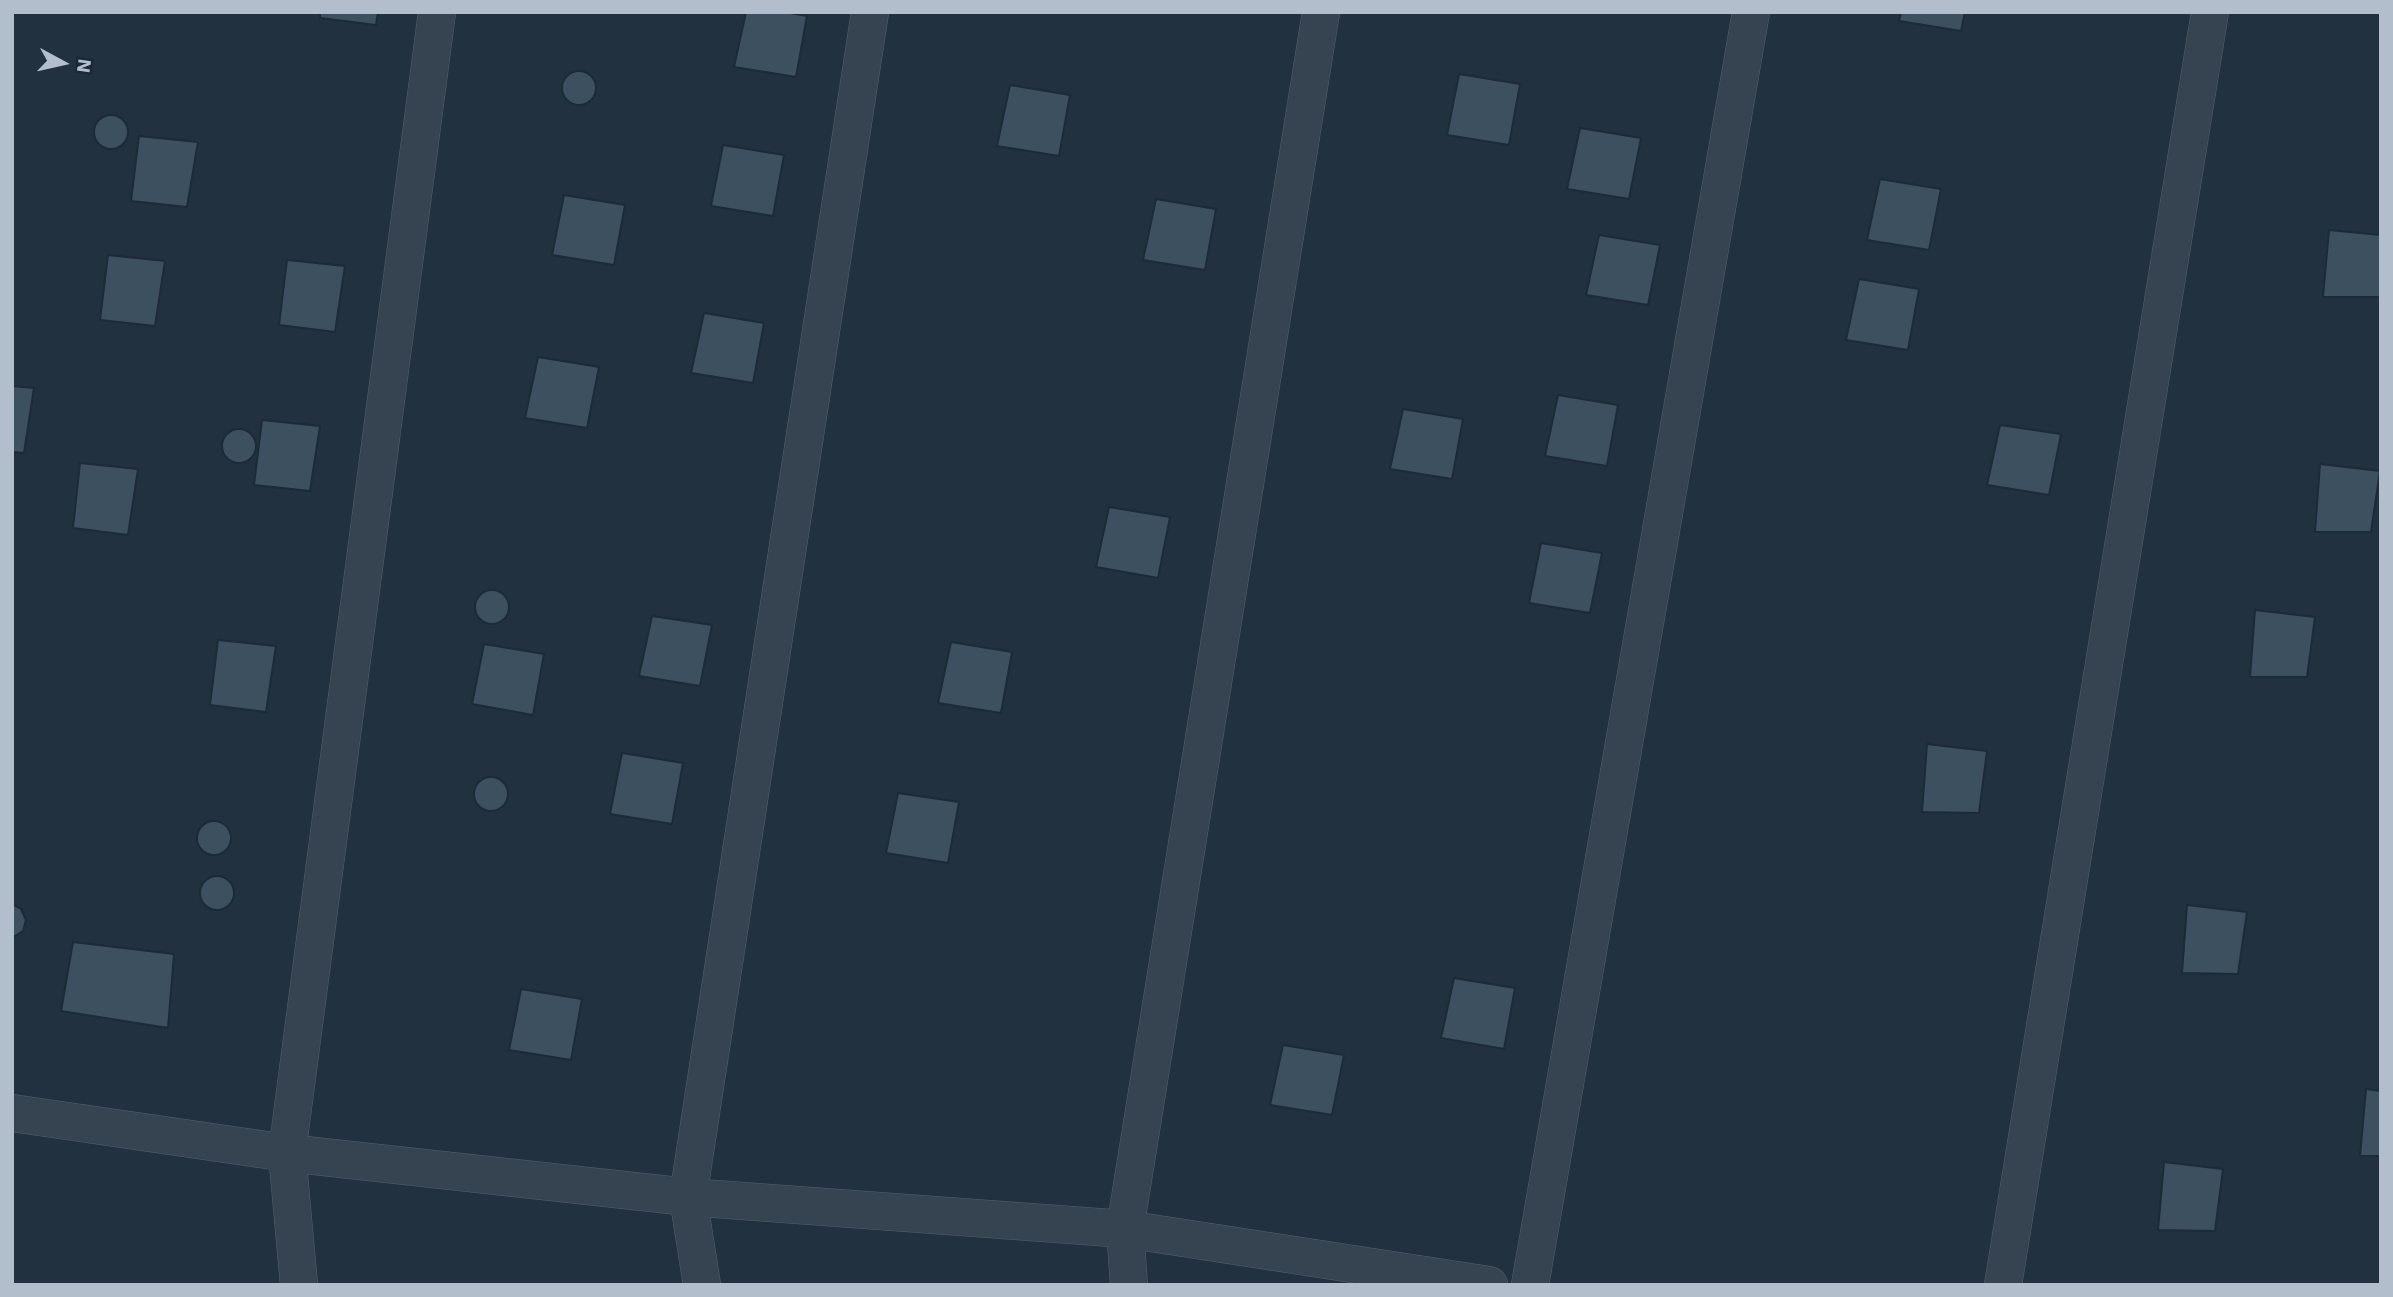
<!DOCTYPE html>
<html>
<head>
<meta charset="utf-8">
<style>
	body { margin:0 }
	#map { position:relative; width:2393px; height:1297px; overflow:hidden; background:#223140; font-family:"Work Sans",sans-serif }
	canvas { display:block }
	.frame { position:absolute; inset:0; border:14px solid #b2becb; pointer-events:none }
	.north { position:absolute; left:28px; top:28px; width:70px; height:70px; -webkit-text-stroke:5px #1b2835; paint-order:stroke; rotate:98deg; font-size:19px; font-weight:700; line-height:28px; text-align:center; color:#b2becb }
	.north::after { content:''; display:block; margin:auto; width:24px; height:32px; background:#b2becb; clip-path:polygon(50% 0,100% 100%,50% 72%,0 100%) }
</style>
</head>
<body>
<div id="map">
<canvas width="2393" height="1297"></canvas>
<div class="frame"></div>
<div class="north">N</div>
</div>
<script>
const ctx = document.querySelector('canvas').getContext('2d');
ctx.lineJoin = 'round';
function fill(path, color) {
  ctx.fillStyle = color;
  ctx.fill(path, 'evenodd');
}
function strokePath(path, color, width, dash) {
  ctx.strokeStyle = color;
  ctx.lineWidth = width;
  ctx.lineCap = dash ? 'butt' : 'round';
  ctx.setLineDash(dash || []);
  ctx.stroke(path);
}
const building = new Path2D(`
	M320,12H378L376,25L320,18Z
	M746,12H785L807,16L796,77L734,67Z
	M1901,12H1965L1961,31L1899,21Z
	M562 88a17 17 0 1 1 34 0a17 17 0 1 1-34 0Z
	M1459,74L1520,84L1509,145L1447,135Z
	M1010,85L1070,95L1059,156L997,146Z
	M94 132a17 17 0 1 1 34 0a17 17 0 1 1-34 0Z
	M1580,128L1641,138L1629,199L1567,189Z
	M139,136L198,142L187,207L131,201Z
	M723,145L784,155L773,216L711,206Z
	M1880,179L1941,189L1929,250L1867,240Z
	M564,195L625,205L614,265L552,255Z
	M1156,199L1216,209L1205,270L1143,260Z
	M2329,230L2381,235L2380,297H2323Z
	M1599,235L1660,245L1648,305L1586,295Z
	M108,255L165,261L155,326L100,320Z
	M287,260L345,266L335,332L279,325Z
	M1859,279L1919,289L1908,350L1846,340Z
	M704,313L764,323L753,383L691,373Z
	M538,357L599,367L587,428L525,418Z
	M12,386L34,388L24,453L12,452Z
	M1558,395L1618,405L1607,466L1545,456Z
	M1403,409L1463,419L1452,479L1390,469Z
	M262,420L320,426L310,491L254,485Z
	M2000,425L2061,434L2049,495L1987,485Z
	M222 446a17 17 0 1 1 34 0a17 17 0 1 1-34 0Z
	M80,463L138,469L128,535L73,528Z
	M2320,464L2380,471L2371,532H2315Z
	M1109,507L1170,517L1158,578L1096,567Z
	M1541,543L1602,553L1590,613L1529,603Z
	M475 607a17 17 0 1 1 34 0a17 17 0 1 1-34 0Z
	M2255,610L2315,617L2307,677H2250Z
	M652,616L712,625L700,686L639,676Z
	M218,640L276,646L266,712L210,705Z
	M951,642L1012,652L1001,713L938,703Z
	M484,644L544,654L533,715L472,704Z
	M1927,744L1987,751L1979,813L1922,812Z
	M622,753L683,763L672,824L610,814Z
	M474 794a17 17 0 1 1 34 0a17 17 0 1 1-34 0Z
	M898,793L959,802L948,863L886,853Z
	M197 838a17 17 0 1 1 34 0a17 17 0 1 1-34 0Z
	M200 893a17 17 0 1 1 34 0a17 17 0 1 1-34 0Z
	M12,904L21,909L26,920L23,931L12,938Z
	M2187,905L2247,912L2238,974L2182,973Z
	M73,942L174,954L168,1028L61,1011Z
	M1454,978L1515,988L1504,1049L1441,1038Z
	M521,989L582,999L571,1060L509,1050Z
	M1283,1045L1344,1055L1332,1115L1270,1105Z
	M2366,1089L2381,1091V1156H2360Z
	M2164,1162L2223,1169L2215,1231L2158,1230Z`);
fill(building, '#3d5060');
strokePath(building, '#1d2a37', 2);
const minor = new Path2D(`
	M12,1113L287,1153L688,1197L1125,1229L1489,1285
	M299,1285L287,1153L437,12
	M702,1285L688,1197L870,12
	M1129,1285L1125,1229L1321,12
	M1530,1285L1751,12
	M2003,1285L2210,12`);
strokePath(minor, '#54616e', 38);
strokePath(minor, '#364350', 37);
</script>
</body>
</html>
